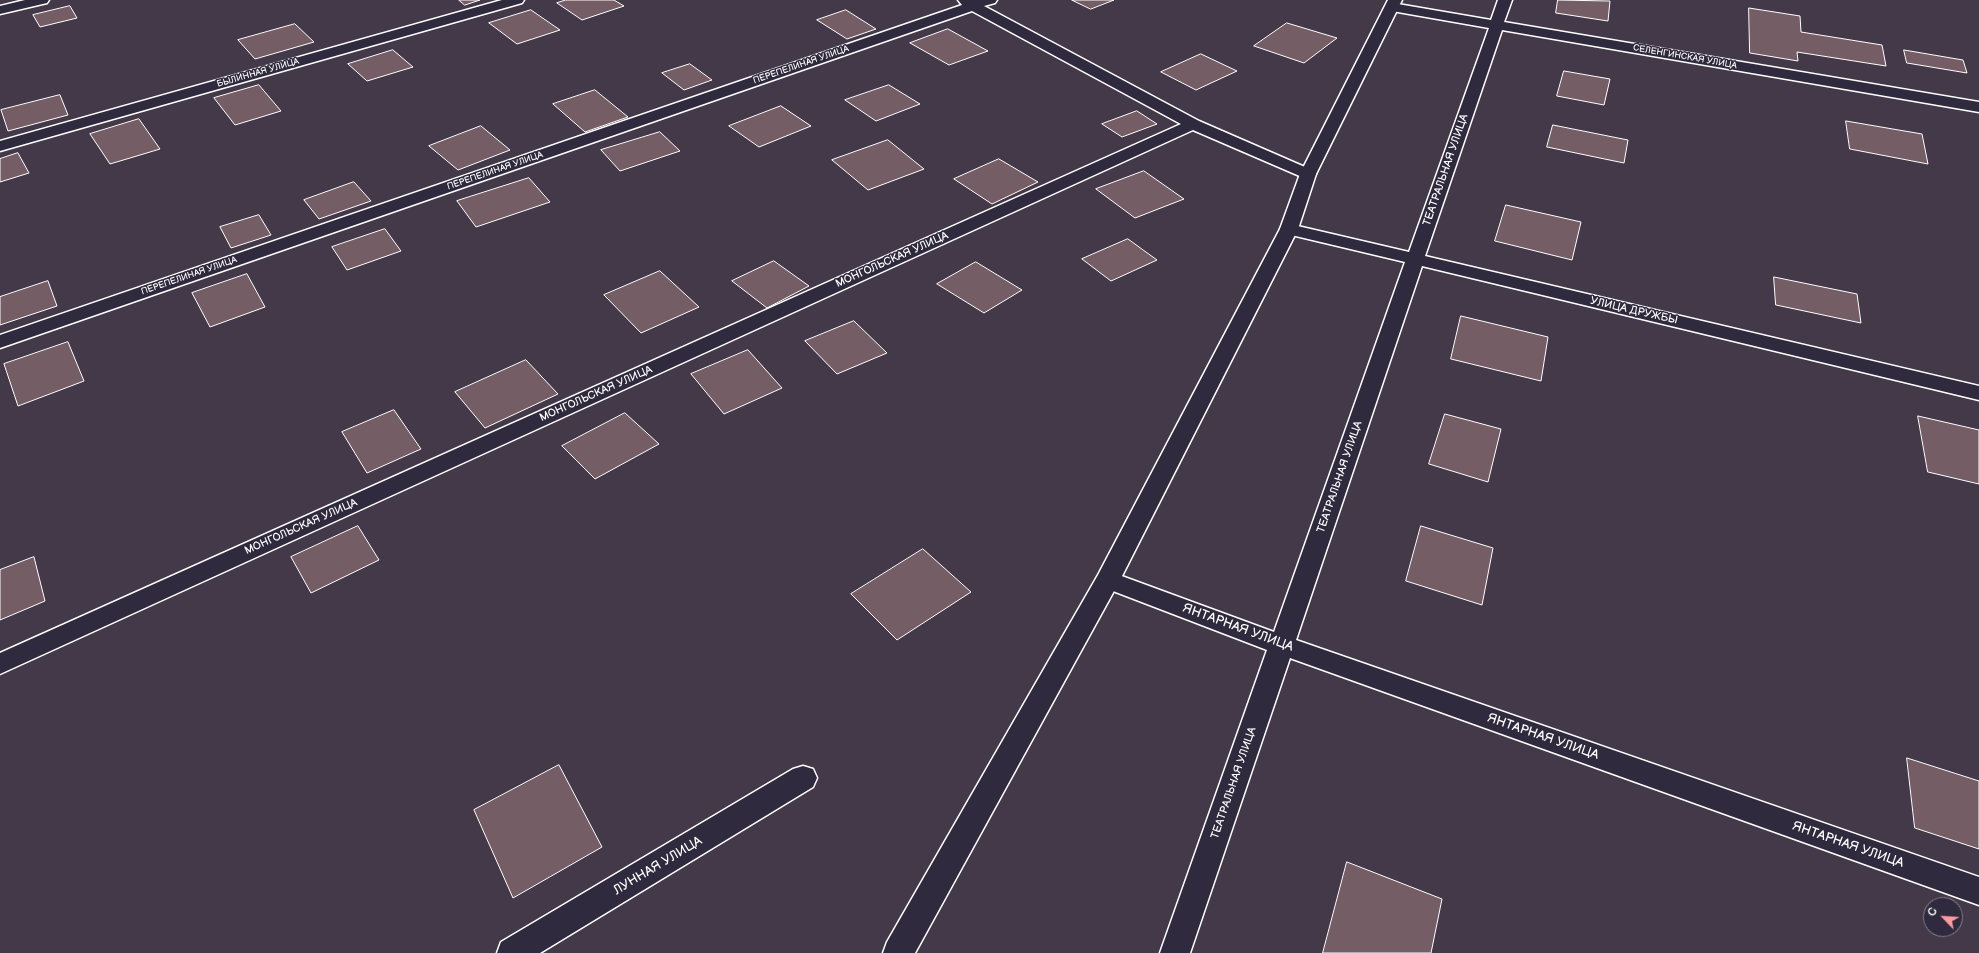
<!DOCTYPE html>
<html>
<head>
<meta charset="utf-8">
<style>
	body { margin:0 }
	#map { position:relative; width:1979px; height:953px; overflow:hidden; background:#443949; font-family:"Balsamiq Sans",sans-serif }
	canvas { display:block }
	.north { position:absolute; left:1923px; top:897px; width:40px; height:40px; box-sizing:border-box; background:#2f2a3d; border:1px solid #827f8b; border-radius:50%; rotate:295deg; font-size:11px; font-weight:700; line-height:16px; text-align:center; color:#fff }
	.north::after { content:''; display:block; margin:auto; width:14px; height:18px; background:#ff9aa2; clip-path:polygon(50% 0,100% 100%,50% 72%,0 100%) }
</style>
</head>
<body>
<div id="map">
<canvas width="1979" height="953"></canvas>
<div class="north">С</div>
</div>
<script>
const ctx = document.querySelector('canvas').getContext('2d');
ctx.lineJoin = 'round';
function fill(path, color) {
  ctx.fillStyle = color;
  ctx.fill(path, 'evenodd');
}
function strokePath(path, color, width, dash) {
  ctx.strokeStyle = color;
  ctx.lineWidth = width;
  ctx.lineCap = dash ? 'butt' : 'round';
  ctx.setLineDash(dash || []);
  ctx.stroke(path);
}
function label(font, color, halo, rows, align = 'center') {
  ctx.font = font + ' "Balsamiq Sans",sans-serif';
  ctx.lineWidth = 3;
  ctx.setLineDash([]);
  ctx.textBaseline = 'middle';
  ctx.strokeStyle = halo;
  ctx.fillStyle = color;
  for (const [text, x, y, turn = 0] of rows) {
    ctx.save();
    ctx.translate(x, y);
    ctx.rotate((+turn || 0) * Math.PI / 180);
    ctx.textAlign = isNaN(turn) ? turn : align;
    if (halo) ctx.strokeText(text, 0, 0);
    ctx.fillText(text, 0, 0);
    ctx.restore();
  }
}
const building = new Path2D(`
	M459,0H480L465,5Z
	M566,0H614L624,6L582,20L557,3Z
	M1072,0H1114L1091,9Z
	M1558,0L1610,1L1608,21L1556,13Z
	M70,6L77,18L40,27L33,15Z
	M1749,8L1800,16L1801,32L1882,45L1886,66L1797,52L1798,61L1750,53Z
	M531,10L560,30L517,44L489,23Z
	M846,10L876,29L847,39L817,20Z
	M1287,23L1337,38L1304,63L1254,46Z
	M295,24L314,42L255,59L238,40Z
	M948,29L988,51L949,65L910,43Z
	M393,50L413,67L367,81L348,64Z
	M1904,50L1963,60L1967,73L1907,63Z
	M1201,54L1237,71L1196,90L1161,72Z
	M690,64L712,80L684,90L662,73Z
	M1564,71L1610,79L1604,105L1557,96Z
	M259,85L281,111L235,125L214,98Z
	M889,85L920,104L876,121L845,100Z
	M595,90L628,117L585,132L553,104Z
	M60,95L68,115L8,131L1,110Z
	M781,106L811,126L759,147L729,126Z
	M1137,111L1157,124L1122,137L1102,124Z
	M139,119L160,149L110,164L90,134Z
	M1846,121L1922,134L1928,164L1850,149Z
	M1553,125L1628,140L1624,163L1547,147Z
	M481,126L510,150L458,170L429,146Z
	M660,132L680,151L620,171L601,150Z
	M888,140L924,169L868,190L832,160Z
	M18,153L29,173L0,182V159Z
	M999,159L1038,182L992,204L954,179Z
	M1144,171L1184,199L1135,218L1096,189Z
	M529,178L550,202L476,227L457,201Z
	M354,182L371,201L319,219L304,200Z
	M1506,205L1581,222L1572,260L1495,241Z
	M259,215L271,235L231,248L220,227Z
	M385,229L401,251L347,270L332,247Z
	M1128,239L1157,260L1111,281L1082,259Z
	M774,261L809,286L767,308L732,281Z
	M976,262L1022,290L984,313L937,284Z
	M660,271L699,307L641,333L604,295Z
	M247,274L265,307L210,327L192,293Z
	M1774,277L1857,294L1861,323L1776,305Z
	M48,281L57,306L0,325V297Z
	M1461,316L1548,337L1541,381L1451,359Z
	M854,321L887,353L837,374L805,341Z
	M68,342L84,381L18,406L4,364Z
	M748,350L782,388L724,414L691,374Z
	M526,360L558,394L485,428L455,392Z
	M394,410L421,449L367,473L342,432Z
	M625,413L659,444L595,479L562,446Z
	M1445,414L1501,429L1488,482L1429,464Z
	M1918,416L1979,430V484L1928,472Z
	M358,526L379,560L311,593L291,557Z
	M1421,526L1493,548L1482,605L1406,581Z
	M923,549L971,592L897,640L851,594Z
	M34,557L45,601L0,620V570Z
	M1907,758L1979,781V849L1915,828Z
	M559,765L602,847L513,898L474,810Z
	M1347,862L1442,899L1431,953H1323Z`);
fill(building, '#755d66');
strokePath(building, '#fff', 1);
const street = new Path2D(`
	M25,0H49L47,3L0,14V6Z
	M502,0H524L522,3L0,151V141Z
	M958,0H997L995,3L984,6L1199,121L1314,171L1316,174L1314,177L1308,179L1302,177L1193,130L0,674V653L1181,124L972,11L0,348V335L962,5Z
	M1498,0H1512L1504,22L1979,102V112L1502,30L1425,256L1979,386V400L1422,266L1296,640L1979,877V905L1290,658L1190,953H1160L1267,650L1100,586L1096,580L1100,574L1108,571L1274,632L1405,262L1283,233L1280,229L1283,225L1289,224L1409,252L1489,28L1392,11L1387,10L1385,7L1387,4L1392,3L1491,20Z
	M803,766L813,769L817,778L813,787L540,953H497L501,942L793,769Z`);
const secondary = new Path2D(`
	M1388,0H1402L1316,174L1298,229L1120,580L915,953H883L887,942L1098,575L1280,229L1300,174Z`);
strokePath(street, '#fff', 3);
strokePath(secondary, '#fff', 3);
fill(street, '#2f2a3d');
fill(secondary, '#2f2a3d');
label('9px', '#fff', '#2f2a3d', [
	["СЕЛЕНГИНСКАЯ УЛИЦА",1685,57,10],
	["ПЕРЕПЕЛИНАЯ УЛИЦА",801,65,-19],
	["БЫЛИННАЯ УЛИЦА",258,73,-16],
	["ПЕРЕПЕЛИНАЯ УЛИЦА",495,171,-19],
	["ПЕРЕПЕЛИНАЯ УЛИЦА",189,276,-19]
]);
label('11px', '#fff', '#2f2a3d', [
	["ТЕАТРАЛЬНАЯ УЛИЦА",1446,170,-71],
	["МОНГОЛЬСКАЯ УЛИЦА",892,260,-24],
	["УЛИЦА ДРУЖБЫ",1634,311,13],
	["МОНГОЛЬСКАЯ УЛИЦА",596,394,-24],
	["ТЕАТРАЛЬНАЯ УЛИЦА",1340,477,-71],
	["МОНГОЛЬСКАЯ УЛИЦА",301,527,-24],
	["ТЕАТРАЛЬНАЯ УЛИЦА",1234,783,-71]
]);
label('13px', '#fff', '#2f2a3d', [
	["ЯНТАРНАЯ УЛИЦА",1238,628,20],
	["ЯНТАРНАЯ УЛИЦА",1543,737,19],
	["ЯНТАРНАЯ УЛИЦА",1848,845,19],
	["ЛУННАЯ УЛИЦА",658,866,-31]
]);
</script>
</body>
</html>
